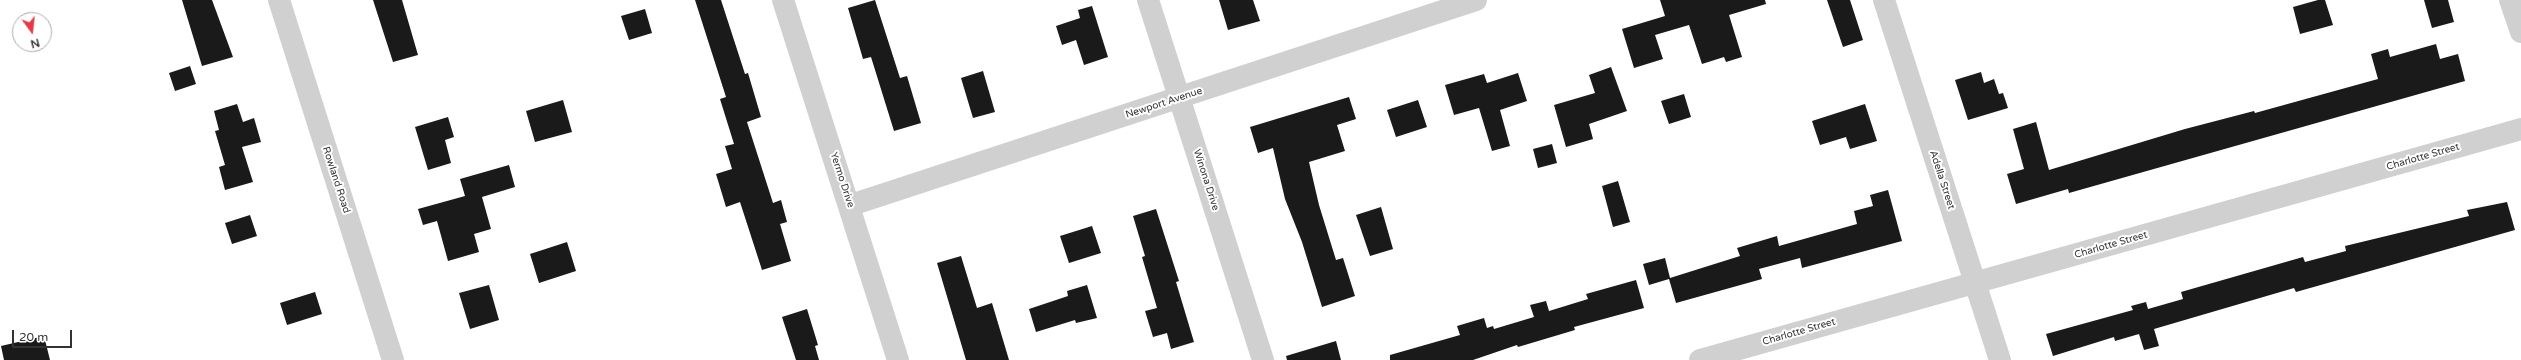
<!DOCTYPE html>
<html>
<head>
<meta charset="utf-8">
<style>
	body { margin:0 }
	#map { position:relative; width:2521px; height:360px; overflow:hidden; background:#fff; font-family:"Varela Round",sans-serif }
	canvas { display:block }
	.north { position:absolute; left:12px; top:12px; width:40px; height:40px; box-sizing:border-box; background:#fff; border:1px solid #adadad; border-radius:50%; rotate:165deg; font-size:11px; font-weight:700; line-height:16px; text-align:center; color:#333 }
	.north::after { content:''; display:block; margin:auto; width:14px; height:18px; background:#e63946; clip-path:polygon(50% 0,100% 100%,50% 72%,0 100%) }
	.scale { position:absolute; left:12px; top:330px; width:60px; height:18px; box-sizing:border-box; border:2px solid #333; border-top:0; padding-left:5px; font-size:12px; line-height:14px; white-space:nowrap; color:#333; -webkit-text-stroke:3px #fff; paint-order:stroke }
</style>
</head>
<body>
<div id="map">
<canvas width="2521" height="360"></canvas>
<div class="north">N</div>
<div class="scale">20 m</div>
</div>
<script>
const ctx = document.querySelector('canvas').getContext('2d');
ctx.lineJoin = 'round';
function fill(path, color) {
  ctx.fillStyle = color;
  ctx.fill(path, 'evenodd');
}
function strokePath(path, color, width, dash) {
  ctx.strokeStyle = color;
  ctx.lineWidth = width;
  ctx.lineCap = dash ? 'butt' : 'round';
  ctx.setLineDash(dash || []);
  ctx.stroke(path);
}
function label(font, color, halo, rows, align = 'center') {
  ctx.font = font + ' "Varela Round",sans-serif';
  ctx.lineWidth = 4;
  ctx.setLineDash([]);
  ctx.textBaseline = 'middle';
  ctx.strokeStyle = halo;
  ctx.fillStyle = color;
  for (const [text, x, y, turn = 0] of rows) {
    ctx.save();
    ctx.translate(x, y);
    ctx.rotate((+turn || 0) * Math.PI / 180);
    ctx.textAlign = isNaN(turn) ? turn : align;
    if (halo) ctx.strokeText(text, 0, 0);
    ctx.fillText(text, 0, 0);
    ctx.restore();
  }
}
fill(new Path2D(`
	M182,0H212L233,57L202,66Z
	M373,0H402L418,55L393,62Z
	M695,0H721L745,74L748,73L761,117L747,122L773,203L781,200L787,222L780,224L791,261L762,270L740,202L726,207L716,174L732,169L725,146L734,144L720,99L726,97Z
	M875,0L900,78L907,76L921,123L894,131L871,57L863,59L848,8Z
	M1219,0H1253L1260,21L1228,30Z
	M1660,0H1765L1766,4L1729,15L1742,57L1726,62L1724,57L1702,64L1689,25L1655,35L1663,59L1634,68L1622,29L1665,16Z
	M1827,0H1850L1863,40L1843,47Z
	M2318,0H2325L2333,25L2300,34L2293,7Z
	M2424,0H2448L2454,22L2432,28Z
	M1092,6L1108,57L1084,65L1076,40L1062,45L1056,26L1080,18L1078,10Z
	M645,9L652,33L629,40L621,16Z
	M2436,44L2440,59L2458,54L2465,81L2069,193L2068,189L2016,204L2007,174L2024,169L2013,129L2036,122L2049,170L2185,129L2254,111L2255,113L2378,79L2371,54L2388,49L2390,57Z
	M190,66L196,84L175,91L169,73Z
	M1611,67L1627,111L1589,124L1593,139L1566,147L1554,105L1595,93L1589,75Z
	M983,71L995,112L973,118L961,78Z
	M1981,72L1984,83L1994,79L1999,94L2003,93L2008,108L1968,120L1955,80Z
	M1518,73L1527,101L1500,110L1510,146L1492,151L1479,108L1454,115L1445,85L1484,74L1487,83Z
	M1684,94L1691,117L1669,124L1661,101Z
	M1349,97L1356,119L1337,125L1345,151L1309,162L1319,205L1336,260L1343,258L1355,296L1322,307L1302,242L1285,199L1273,148L1258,153L1250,127Z
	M563,100L572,132L535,142L526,111Z
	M1418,100L1427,127L1396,137L1387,110Z
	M237,104L243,122L254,118L261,142L242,147L253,182L225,190L219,167L225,165L215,131L219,130L214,111Z
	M1865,104L1877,141L1850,149L1846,137L1820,145L1812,121Z
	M448,117L454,137L445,140L451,163L428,170L415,127Z
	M1552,144L1557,163L1538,168L1533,149Z
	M509,165L515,187L482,197L491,229L474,234L479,252L448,261L437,221L423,225L418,209L465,196L460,179Z
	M1618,181L1630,222L1613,227L1602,186Z
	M1888,190L1902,241L1802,268L1800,258L1759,269L1762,279L1676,303L1669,279L1649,285L1643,264L1665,258L1670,278L1740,256L1737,248L1777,236L1779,246L1857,224L1854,211L1873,206L1870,195Z
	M2507,202L2515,230L2296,292L2294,288L2154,329L2159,346L2144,350L2139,334L2115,341L2114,337L2053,356L2046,334L2133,310L2131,306L2146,302L2148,309L2183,299L2181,292L2303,257L2305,262L2346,251L2345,246L2469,216L2467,210Z
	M1381,207L1393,249L1370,256L1356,215Z
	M1156,209L1179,281L1176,282L1194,342L1171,349L1167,333L1153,337L1145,311L1157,308L1142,257L1145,256L1133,216Z
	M250,215L257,236L232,244L225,223Z
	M1092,226L1101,253L1069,263L1060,236Z
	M567,242L576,271L539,283L530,254Z
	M961,256L977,308L992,303L1009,360H966L937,263Z
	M1636,280L1644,308L1574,327L1575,330L1518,347L1517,345L1473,360H1390V355L1460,335L1457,326L1484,318L1487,328L1493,326L1494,329L1534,317L1530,305L1546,301L1549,311L1588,299L1586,294Z
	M489,285L499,320L470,329L459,293Z
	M1087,285L1097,318L1076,323L1075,320L1036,332L1029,309L1068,296L1067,291Z
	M315,292L322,314L287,325L280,303Z
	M807,309L818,345L815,346L819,360H796L782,317Z
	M44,336L50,360H4L1,346Z
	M1336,341L1341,360H1287L1286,356Z`), '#1a1a1a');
strokePath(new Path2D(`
	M279,0L393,360
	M783,0L898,360
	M1148,0L1263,360
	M1884,0L2000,360
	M2510,0L2521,32
	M851,205L1476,0
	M1700,360L2521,129`), '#d0d0d0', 22);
label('10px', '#333', '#fff', [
	["Newport Avenue",1164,103,-18],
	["Charlotte Street",2423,157,-16],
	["Rowland Road",336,180,72],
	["Yermo Drive",842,180,72],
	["Winona Drive",1206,180,72],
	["Adella Street",1942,180,72],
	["Charlotte Street",2111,245,-16],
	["Charlotte Street",1799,332,-16]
]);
</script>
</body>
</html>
